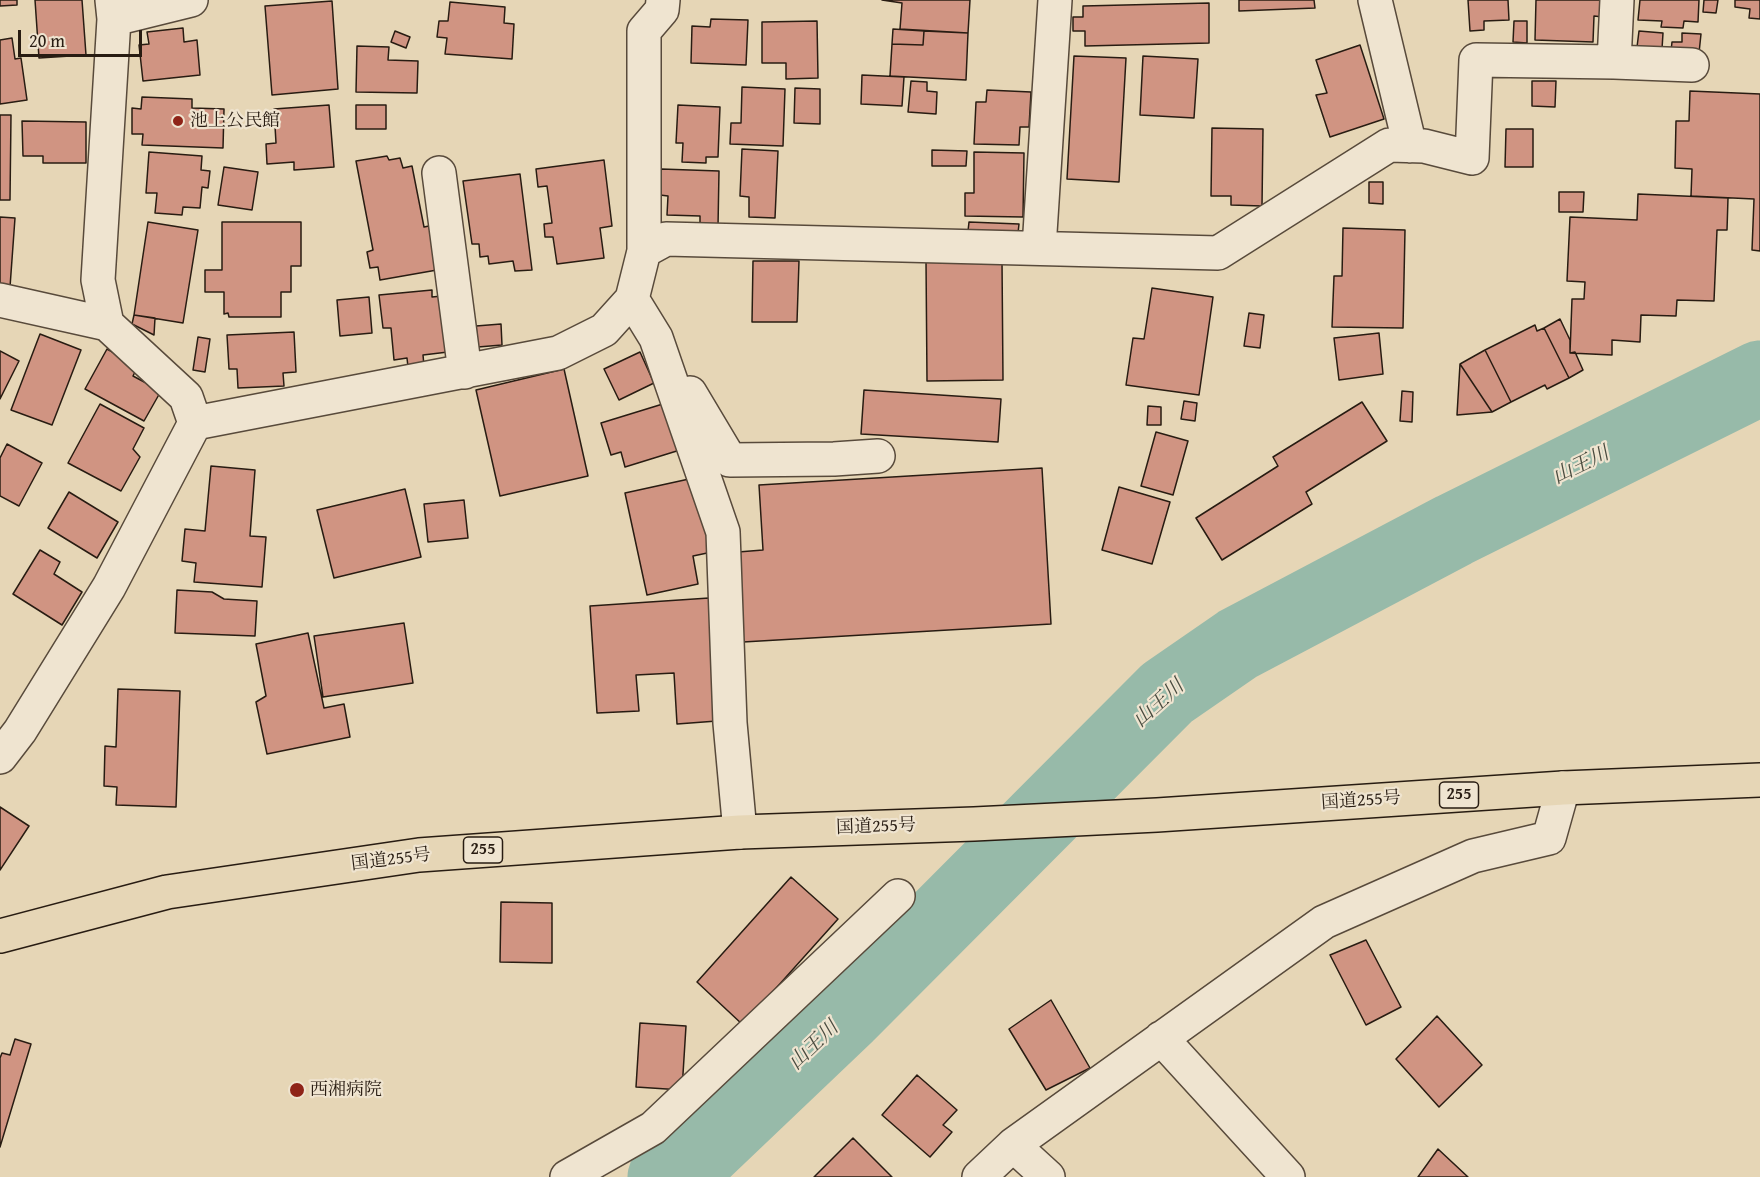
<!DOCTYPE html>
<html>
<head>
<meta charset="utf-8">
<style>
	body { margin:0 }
	#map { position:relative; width:1760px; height:1177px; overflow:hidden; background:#e6d6b6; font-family:"Gentium Book Plus",serif }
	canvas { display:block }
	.scale { position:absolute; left:18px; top:30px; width:124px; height:27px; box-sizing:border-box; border:3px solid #281c12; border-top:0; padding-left:8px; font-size:18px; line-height:21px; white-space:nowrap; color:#281c12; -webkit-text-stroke:4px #efe4d0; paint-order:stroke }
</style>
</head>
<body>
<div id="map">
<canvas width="1760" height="1177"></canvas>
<div class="scale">20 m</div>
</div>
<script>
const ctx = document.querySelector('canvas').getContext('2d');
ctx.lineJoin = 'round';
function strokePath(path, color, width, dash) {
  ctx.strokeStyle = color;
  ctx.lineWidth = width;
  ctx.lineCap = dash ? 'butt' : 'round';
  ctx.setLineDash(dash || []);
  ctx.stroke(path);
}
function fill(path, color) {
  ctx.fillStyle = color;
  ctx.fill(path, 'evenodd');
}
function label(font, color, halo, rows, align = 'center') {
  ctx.font = font + ' "Gentium Book Plus","Noto Serif JP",serif';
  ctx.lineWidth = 4.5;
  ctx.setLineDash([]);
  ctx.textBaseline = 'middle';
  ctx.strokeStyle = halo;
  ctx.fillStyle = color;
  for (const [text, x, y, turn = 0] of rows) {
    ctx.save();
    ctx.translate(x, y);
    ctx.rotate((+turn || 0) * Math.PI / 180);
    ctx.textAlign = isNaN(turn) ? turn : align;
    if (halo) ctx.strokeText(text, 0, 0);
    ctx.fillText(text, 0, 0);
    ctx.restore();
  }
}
strokePath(new Path2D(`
	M665,1177L699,1155L847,1014L1167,693L1238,644L1454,530L1760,378`), '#97baa9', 75);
const building = new Path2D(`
	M0,0H17V5L0,6Z
	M35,0H82L86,55L39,58Z
	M882,0H970L968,33L900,29L902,3Z
	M1239,0H1314L1315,8L1239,11Z
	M1468,0H1508L1509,20L1484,21V30L1470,31Z
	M1536,0H1601L1603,17L1594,16L1593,42L1535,40Z
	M1640,0H1699L1698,22L1684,21L1683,28L1661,27L1662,21L1638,20Z
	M1704,0H1718L1716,13L1703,12Z
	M1735,0H1760V19L1749,18L1750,9L1735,7Z
	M332,1L338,89L272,95L265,6Z
	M450,2L505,7L504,23L514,24L512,59L445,54L447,38L437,37L439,21H448Z
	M1209,3V43L1085,46V31H1073V17H1083V6Z
	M711,19L748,20L746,65L691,63L692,26L710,27Z
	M817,21L818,78L786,79V63H762V22Z
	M1514,21H1527V43L1513,42Z
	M183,28L184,42L197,40L200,75L143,81L139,45L149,44L147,32Z
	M893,29L924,31L923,45L892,44Z
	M395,31L410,37L406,48L391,42Z
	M924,31L968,33L966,80L890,76L892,44L923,45Z
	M1639,31L1663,33L1662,49L1637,47Z
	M1682,33L1701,34L1699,53L1671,51L1672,42H1682Z
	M12,38L15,59L21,58L27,100L0,104V40Z
	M1360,45L1384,119L1330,137L1316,95L1327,93L1316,60Z
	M357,46L389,47L388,60L418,61L417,93L356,92Z
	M1074,56L1126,58L1119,182L1067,179Z
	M1143,56L1198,59L1194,118L1140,115Z
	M862,75L904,77L902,106L861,104Z
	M911,81L927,82V91L937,92L936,114L908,112Z
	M1532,81H1556L1555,107L1532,106Z
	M742,87L785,89L783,146L730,144L731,123H741Z
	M795,88L820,89V124L794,123Z
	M987,90L1031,92L1029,127H1020L1019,145L974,144L976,102H986Z
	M1690,91L1760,94V251L1752,250L1754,199L1691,196L1692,169L1675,168L1676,121H1689Z
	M142,97L192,99V108L224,109L223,148L142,145L143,134H132V108L141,109Z
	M329,105L334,167L294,170V162L267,164L266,144L276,143L274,109Z
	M356,105H386V129H356Z
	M678,105L720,107L718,157H706V163L682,162L683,143H676Z
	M0,115H11L10,200H0Z
	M22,121L86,122V163H43V156H23Z
	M1212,128L1263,129L1262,206L1231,205V196H1211Z
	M1506,129H1533V167H1505Z
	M742,149L778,151L775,218L749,217V197L740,196Z
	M932,150L967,151L966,166H932Z
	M149,152L202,156L201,170L210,171L208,188L202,187L200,208L183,207L182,215L155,213L157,193H146Z
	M974,152L1024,153L1023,217L965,216V193H974Z
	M387,156L389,160L400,158L403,168L412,166L424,227L429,226L437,270L380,280L378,267L370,268L367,252L373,250L356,161Z
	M604,160L612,226L600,228L604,258L557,264L553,237H545L544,224L552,223L547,186L538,187L536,169Z
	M224,167L258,172L252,210L218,205Z
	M661,169L719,171L718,227L700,226V216L667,215L668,196L660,195Z
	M520,174L532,270L515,271L513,261L489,264L488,256L480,257L479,244H472L463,181Z
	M1369,182H1383V204L1369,203Z
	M1559,192H1584L1583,212H1559Z
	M1638,194L1728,198L1727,230H1717L1714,301L1677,300L1676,316L1641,315L1640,342L1612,340V355L1570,353L1572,299H1584L1585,282L1567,281L1570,217L1637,220Z
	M0,217L15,218L10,287L0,286Z
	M148,222L198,230L183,323L134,315Z
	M222,222H301V266H291V292H281V317H229L228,313L224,314V292H205V270H222Z
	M969,222L1019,224L1018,233L968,231Z
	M1343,228L1405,230L1403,328L1332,327L1334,276H1342Z
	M753,261H799L797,322H752Z
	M926,261H1002L1003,380L927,381Z
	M1152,288L1213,297L1199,395L1126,385L1133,338L1144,339Z
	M432,290V297L442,296L448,352L423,355L424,366L408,367L407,358L394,360L391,328H383L379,295Z
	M369,297L372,333L340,336L337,300Z
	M1249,313L1264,315L1260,348L1244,346Z
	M134,315L155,318L154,335L132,324Z
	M1560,319L1570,340V353L1575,352L1583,370L1569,378L1544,328Z
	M501,324L502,345L478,347L476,326Z
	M1535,325L1537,331L1544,328L1569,378L1547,389L1545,385L1511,402L1485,350Z
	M294,332L296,372L283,373L284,386L238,388L237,369H229L227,335Z
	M1379,333L1383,374L1339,380L1334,338Z
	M40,334L81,350L52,425L11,410Z
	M198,337L210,339L205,372L193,370Z
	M107,349L138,366L133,376L161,391L144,421L85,389Z
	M1485,350L1511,402L1492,412L1460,364Z
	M0,351L19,361L0,399Z
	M640,352L654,383L619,400L604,369Z
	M1460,364L1492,412L1457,415Z
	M564,369L588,476L500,496L476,390Z
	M864,390L1001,399L998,442L861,434Z
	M1402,391L1413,392L1412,422L1400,421Z
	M1184,401L1197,403L1195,421L1181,419Z
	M1362,402L1387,441L1306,492L1312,504L1222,560L1196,518L1278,466L1273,457Z
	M666,403L680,450L625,467L621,452L611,455L601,423Z
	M100,404L144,428L133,449L140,457L121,491L68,463Z
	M1148,406L1161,407V425H1147Z
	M1156,432L1188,441L1173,495L1141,486Z
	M7,444L42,463L19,506L0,496V458Z
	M211,466L255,470L250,536L266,537L262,587L194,582L196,563L182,561L185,529L205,531Z
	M1042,468L1051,624L743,642L738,552L763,550L759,485Z
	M689,479L697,483L712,552L693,556L698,584L647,595L625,493Z
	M1119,487L1170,502L1152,564L1102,550Z
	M405,489L421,557L334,578L317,510Z
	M69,492L118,522L97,558L48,528Z
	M464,500L468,538L428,542L424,504Z
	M40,550L60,562L54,574L82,592L62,625L13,594Z
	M177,590L212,592L224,599L257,601L255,636L175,633Z
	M709,598L717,721L677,724L674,673L636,675L639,711L597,713L590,606Z
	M404,623L413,683L323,697L314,636Z
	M308,633L324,708L344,704L350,737L267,754L256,702L266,696L256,644Z
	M118,689L180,691L176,807L116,805L117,787L104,786L105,746L116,747Z
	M0,807L29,826L0,870Z
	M791,877L838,919L743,1025L697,982Z
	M501,902L552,903V963L500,962Z
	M1366,940L1401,1007L1366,1025L1330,955Z
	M1051,1000L1090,1068L1046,1090L1009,1029Z
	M1437,1016L1482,1065L1439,1107L1396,1059Z
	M640,1023L686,1026L682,1090L636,1087Z
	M15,1039L31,1044L0,1147V1058L2,1053L10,1055Z
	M917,1075L957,1110L943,1125L952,1132L930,1157L882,1115Z
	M853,1138L892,1177H814Z
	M1438,1149L1468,1177H1418Z`);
fill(building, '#d09482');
strokePath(building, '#281c12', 1.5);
const minor = new Path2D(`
	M1375,0L1410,146
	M114,19L191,0
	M1614,62L1617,0
	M439,173L465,372
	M1039,248L1055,0
	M644,251V31L662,10L663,0
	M632,299L656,338L723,532L730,723L740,832
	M0,300L107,324
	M690,393L730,460L834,459L878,456
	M195,423L558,353L604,330L632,299L644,251L666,239L1218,253L1389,145L1424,146L1472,158L1476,60L1614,62L1692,65
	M0,757L20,731L109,587L195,423L186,397L107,324L98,280L114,19L112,0
	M1161,1038L1288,1177
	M1013,1145L1048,1177
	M567,1177L653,1128L898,896
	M979,1177L1013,1145L1324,922L1473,856L1549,838L1563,788`);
const highway = new Path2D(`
	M0,936L167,892L419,855L740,832L974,824L1157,815L1563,788L1760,780`);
strokePath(minor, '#584a3b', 36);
strokePath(highway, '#281c12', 36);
strokePath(minor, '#efe4d0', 33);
strokePath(highway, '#e6d6b6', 33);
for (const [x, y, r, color] of [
	[178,121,6,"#8f2418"],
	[297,1090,8,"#8f2418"]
]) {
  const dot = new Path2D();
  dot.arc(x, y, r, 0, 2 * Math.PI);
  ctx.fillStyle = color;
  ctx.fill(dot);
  strokePath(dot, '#efe4d0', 2);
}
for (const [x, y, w] of [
	[1459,795,39],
	[483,850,39]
]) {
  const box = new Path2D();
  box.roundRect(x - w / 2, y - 13, w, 26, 4.5);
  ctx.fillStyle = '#efe4d0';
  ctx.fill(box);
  strokePath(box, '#281c12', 1.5);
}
label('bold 16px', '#281c12', null, [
	["255",1459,795],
	["255",483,850]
]);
label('18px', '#281c12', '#efe4d0', [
	["池上公民館",190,121],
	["西湘病院",310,1090]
], 'left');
label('18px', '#281c12', '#efe4d0', [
	["国道255号",1361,801,-4],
	["国道255号",876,827,-2],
	["国道255号",391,860,-7]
]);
label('italic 20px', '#494b3f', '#efe4d0', [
	["山王川",1581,466,-26],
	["山王川",1159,704,-42],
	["山王川",814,1046,-44]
]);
</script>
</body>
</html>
